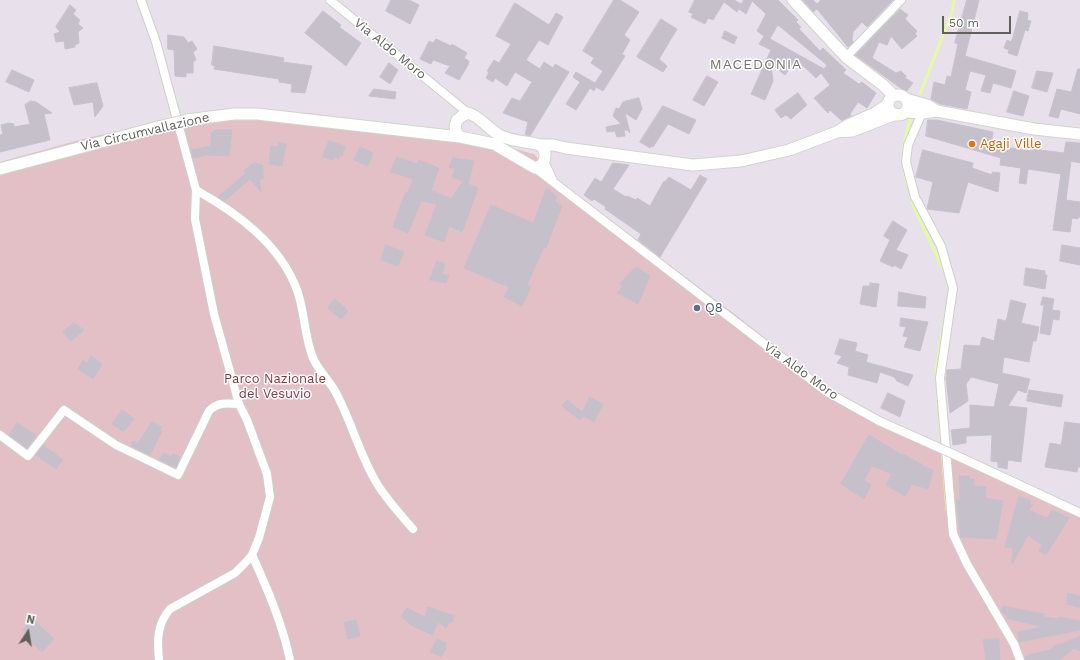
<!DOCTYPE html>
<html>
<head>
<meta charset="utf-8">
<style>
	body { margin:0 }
	#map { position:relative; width:1080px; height:660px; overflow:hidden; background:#e8e1ec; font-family:"Work Sans",sans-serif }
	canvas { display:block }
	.north { position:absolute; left:8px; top:612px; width:40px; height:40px; -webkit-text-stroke:3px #fff; paint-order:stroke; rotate:12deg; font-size:11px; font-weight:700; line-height:16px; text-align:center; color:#5f625a }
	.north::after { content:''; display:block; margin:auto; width:14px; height:18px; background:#5f625a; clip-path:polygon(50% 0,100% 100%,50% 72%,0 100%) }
	.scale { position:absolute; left:942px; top:16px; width:69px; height:18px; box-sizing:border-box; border:2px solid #5f625a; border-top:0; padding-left:5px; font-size:12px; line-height:14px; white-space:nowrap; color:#5f625a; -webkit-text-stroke:3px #fff; paint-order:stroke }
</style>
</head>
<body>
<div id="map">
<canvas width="1080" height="660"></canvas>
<div class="north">N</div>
<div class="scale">50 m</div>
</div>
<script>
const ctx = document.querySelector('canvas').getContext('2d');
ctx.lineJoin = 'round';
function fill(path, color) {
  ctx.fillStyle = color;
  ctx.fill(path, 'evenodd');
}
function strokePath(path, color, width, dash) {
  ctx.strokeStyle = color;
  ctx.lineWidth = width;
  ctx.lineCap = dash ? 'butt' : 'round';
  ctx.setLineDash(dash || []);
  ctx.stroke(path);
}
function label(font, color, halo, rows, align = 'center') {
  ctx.font = font + ' "Work Sans",sans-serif';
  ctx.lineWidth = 3;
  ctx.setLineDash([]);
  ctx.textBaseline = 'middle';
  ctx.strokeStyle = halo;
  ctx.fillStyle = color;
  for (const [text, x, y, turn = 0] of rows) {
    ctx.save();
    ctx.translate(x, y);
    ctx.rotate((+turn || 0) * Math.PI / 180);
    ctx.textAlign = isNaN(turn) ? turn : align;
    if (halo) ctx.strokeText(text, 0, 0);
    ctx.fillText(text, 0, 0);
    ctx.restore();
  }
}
fill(new Path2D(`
	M227,110L309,113L432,130L472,138L534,154L558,181L737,316L825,386L904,429L1080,509V660H0V162L83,139L176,118Z`), '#e3bfc6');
strokePath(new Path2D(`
	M920,94L952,12L954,0
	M908,186C900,157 902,149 910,120
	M911,196L914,207L944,271
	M936,379V371L946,311
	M938,400L947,510`), '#e6faa4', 3);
const building = new Path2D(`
	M391,0H409L419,5L410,24L386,11Z
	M614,0H620L639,12L624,35L630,40L622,54L625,56L603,91L596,87L594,91L590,88L576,110L566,104L580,82L573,77L576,72L595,83L603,71L591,63L594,58L583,51Z
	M695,0H734L741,4L737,12L724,2L713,20L708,18L705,24L691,17L693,14L689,12Z
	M744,0H778L798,20L796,22L801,27L799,29L820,51L823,48L846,70L843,73L859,84L862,82L876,93L867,108L858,102L850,114L851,116L842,121L830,110L828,113L814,98L830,85L821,73L816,78L796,59L785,75L771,64L773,81L765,100L751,94L771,50L759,44L764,36L757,31L766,14L752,1L746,14L739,9ZM778,25L827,65L824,69L770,39Z
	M803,0H813L817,4L821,0H893L867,27L862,22L853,32L852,40L853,42L848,47L817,9L813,12Z
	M967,0H979L965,56L1016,71L1011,88L993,83L990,93L981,91L986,75L970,71L965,90L971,92L967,109L940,104L931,99L934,82L945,85L947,76L951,77L958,44L955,43Z
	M515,3L549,25L556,13L563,17L548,45L539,40L526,60L540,69L544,62L553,68L555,64L569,72L530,136L525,135L528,122L503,113L512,98L520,101L532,82L515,72L507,86L495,78L493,82L486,78L489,72L487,71L494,60L499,63L511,44L496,36Z
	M70,5L76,10L73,14L80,20L78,24L83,28L78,32L79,43L75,45V47L65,49L64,41L56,42L54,34L60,32L56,27Z
	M900,9L908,15L905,19L917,31L915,34L917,36L902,49L891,36L887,45L879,42L872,58L896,73L901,71L906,76L905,78L913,83L906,92L855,55Z
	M323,11L341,25L339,27L361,43L346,66L305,33Z
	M1020,11L1028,13L1027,20L1031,21L1028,31L1025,30L1017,56L1008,53L1009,50L1004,48L1007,40L1011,42L1013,37Z
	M661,19L677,29L659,59L667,66L663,72L637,57Z
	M725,31L737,37L734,44L722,38Z
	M168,35L184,37L188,43L192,41L197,49L193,52L196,60L193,62V73H186V77L175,76L174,50L168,49Z
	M436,39L451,46L452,44L467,53L464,58L469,61L468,65L459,80L445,73L450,66L433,60L431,64L420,59L429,41L433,43Z
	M214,46L284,58L283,62L312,66L305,93L291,92L292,84L279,82V79L214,69L215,66L212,65Z
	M389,63L398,70L390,84L380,77Z
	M1078,69H1080V114L1061,109L1058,118L1049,116L1057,89L1071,92Z
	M12,70L34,80L29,92L6,82Z
	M1037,71L1053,73L1047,92L1032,88Z
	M707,76L718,82L704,106L693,100Z
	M97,83L103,106L95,117L93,102L74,105L69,88Z
	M374,89L396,92L395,99L369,96Z
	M1014,91L1029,96L1023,116L1007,112Z
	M798,93L807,105L791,119L786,115L781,118L775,110Z
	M639,98L642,109L636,120L625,113L630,133L627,130H624L625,136L617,137L615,131L607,132L606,127L621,124L613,116L616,108L619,109L623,102Z
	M31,101L36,102L52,113L44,114L50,140L0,152V135L3,134L1,125L9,123L14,124V127L30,124L25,105Z
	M663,106L696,120L689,134L668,124L653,147L651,146L650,148L640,142Z
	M928,120H937L993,132L991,145L1032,151V149L1064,153L1066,142L1080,143V163L1071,161L1066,200L1080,202V217H1078V219L1072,218L1070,232L1053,230L1061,174L1028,169L1026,184L1019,183L1021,168L1000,165L1001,158L926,136Z
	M214,130H232L229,156L207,155L193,158L191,150L211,146V133L214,132Z
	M329,141L345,146L342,156L340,155L339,159L335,157L333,160L323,157Z
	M279,143L286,144L282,166L269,164L271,146L278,147Z
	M360,147L373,153L368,166L354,160Z
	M923,150L973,163L972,168L992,175V172L1000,173L998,192L968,182L959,213L927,209L933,182L916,177Z
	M397,157L417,164L419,160L439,168L431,190L451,199L463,181L452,177L455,169L449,167L453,158L474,161L468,184L478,188L462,232L449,226L444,242L425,235L437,204L421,201L408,233L393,227L401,204L406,192L408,193L413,179L391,172Z
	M254,163L263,165V179H259L261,192L250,179L224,201L218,197L246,173L244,171Z
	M613,163L629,165L613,189L626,197L627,196L636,200L637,198L650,206L664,181L665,182L669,177L691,190L700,175L707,179L660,257L638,240L641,234L605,209L606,207L594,199L592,201L584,195L595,178L601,182Z
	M547,188L557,197L555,202L562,206L546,248L544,247L527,285L531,287L522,306L504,297L509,287L464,268L491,205L533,223Z
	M893,221L907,230L896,250L908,255L901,269L894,265L893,267L880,261L890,240L884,236Z
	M386,245L404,252L398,266L381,260Z
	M1062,245L1080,248V265L1060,261Z
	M437,261L445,264L442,274L449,276L446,283L430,280Z
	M636,267L650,276L638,304L617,293L623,286L620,284Z
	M1026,268L1045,271V275H1047L1045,289L1024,285Z
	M870,283L879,284L876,307L860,304L863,286H870Z
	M899,292L926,297L925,308L898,306Z
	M1043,297L1054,299L1052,310L1060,311L1059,320L1053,319L1050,335L1040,333L1044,305H1041Z
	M335,299L348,311L341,319L328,308Z
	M1011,300L1026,304L1021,323L1039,327L1036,341H1033L1029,362L1004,357L1002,373L1030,379L1026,393L1018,390L1008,406L1027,408L1021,462L1008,460L1007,469L998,467V462L991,461L992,435L966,436V443L953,445L951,430L970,428V405L994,407L999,384L971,377L966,384L968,401L950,413L946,378L947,370L961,369L964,345L980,346L982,337L994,341L998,319L1006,321Z
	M901,318L928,322L920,351L904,347L908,337L903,336L906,327L900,326Z
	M74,323L84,330L71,341L63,332Z
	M840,339L857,343L855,351L868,355L866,362L913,375L908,386L897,381L894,377L880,372L877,383L848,375L849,367L837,363L842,356L835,354Z
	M91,356L102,364L93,379L78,369L83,360L87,363Z
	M1029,390L1063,395L1061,407L1027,401Z
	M888,393L905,401L900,417L881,408Z
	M590,397L603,404L594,422L583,416L580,420L562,406L567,400L582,412Z
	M122,410L134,419L124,431H122L112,424Z
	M152,422L162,427L160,430L162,431L150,455L131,446L133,441L138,443Z
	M1065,422L1080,424V467H1078L1077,472L1045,467L1050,443L1061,445Z
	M17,423L36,435L27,448L9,435Z
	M869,435L902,455L903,454L923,465L922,466L933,470L928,489L912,484L905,496L886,485L892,474L872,466L864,480L871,485L864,499L841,484Z
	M43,445L63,460L56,469L36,455Z
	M164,453L172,457L173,454L180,457L176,467L159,460Z
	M959,476H969L970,479H974V486L986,487L985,498L1003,501L996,539L961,537L956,500H960Z
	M1019,496L1031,501L1030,504L1033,505L1029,510L1047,518L1052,510L1069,518L1046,555L1039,551L1042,545L1028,535L1012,564L1013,548L1005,547Z
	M1068,593L1080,596V608L1067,604Z
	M1003,606L1044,614V617L1059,619V617L1080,621V630L1019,642L1018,632L1043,627L1007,618L1008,616L1001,612Z
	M428,607L454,616L452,623L449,622L446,628L438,622L432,635L411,625L401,616L407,608L425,617Z
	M33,619L54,639L42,652L26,637L28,635L23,630Z
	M356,620L360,636L348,639L344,623Z
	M1080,637V651L1074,648L1060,660H1025V657L1032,654L1050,650L1055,646Z
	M437,639L446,643L445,648L446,649L441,657L431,652Z
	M999,639L1000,660H986L983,640Z`);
fill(building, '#c5c0ca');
strokePath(building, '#c8c0d0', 1);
const street = new Path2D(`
	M141,0L156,42L196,190L195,219L214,314L239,404L247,420L267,474L270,497L259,538L252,555L246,562L235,573L170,609C157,624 157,640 159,660
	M330,0L468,113
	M846,57L901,0
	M922,113L908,145L906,162L915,197L941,246L953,288L940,378L953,534L967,564L1014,644L1020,660
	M544,161L553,181
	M535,168L827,392L879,421L935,446
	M196,190C237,213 280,244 297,290C305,312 304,336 313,358C318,370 328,379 335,391C351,420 359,453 376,482C386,499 400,514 413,529
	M0,435L28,456L64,410L116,445L178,475L209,411C218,402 227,403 239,404
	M953,454L1080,513
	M252,555C268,590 282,623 290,660`);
const secondary = new Path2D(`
	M793,0L846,57L883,85L894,96
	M888 105a10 10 0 1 1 20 0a10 10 0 1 1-20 0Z
	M906,99L927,105L937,111
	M906,112L922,113L937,111L1034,129L1080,134
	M468,113C480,116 489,130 501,136C514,142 527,141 540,145C547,150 546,158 542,165L535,168L494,144L460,137L456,132L455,126L457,120L462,116Z
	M187,120L234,114H257L460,137
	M837,132L852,131L896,114
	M540,145H553L566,148L693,165L741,161L789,150L837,132L848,125L875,113L888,104
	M0,169L158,127`);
strokePath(street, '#cdd0ca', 10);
strokePath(secondary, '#d1d4cc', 13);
strokePath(street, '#fff', 8);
strokePath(secondary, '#fff', 11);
const streetBridge = new Path2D(`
	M935,446L953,454`);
const secondaryBridge = new Path2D(`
	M158,127L187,120`);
strokePath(streetBridge, '#cdd0ca', 10, []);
strokePath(secondaryBridge, '#d1d4cc', 13, []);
strokePath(streetBridge, '#fff', 8);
strokePath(secondaryBridge, '#fff', 11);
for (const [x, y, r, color] of [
	[972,144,4,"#e8710a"],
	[697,308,4,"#5c6f8a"]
]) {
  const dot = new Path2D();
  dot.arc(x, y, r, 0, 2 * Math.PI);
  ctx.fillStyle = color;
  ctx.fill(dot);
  strokePath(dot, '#fff', 1.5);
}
label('13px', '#5f625a', '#fff', [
	["Via Aldo Moro",390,49,39],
	["Via Circumvallazione",145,132,-13],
	["Via Aldo Moro",801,371,36]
]);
label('13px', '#c56008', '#fff', [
	["Agaji Ville",980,144]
], 'left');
label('13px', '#4e5e75', '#fff', [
	["Q8",705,308]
], 'left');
label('13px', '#823944', '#fff', [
	["Parco Nazionale",275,379],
	["del Vesuvio",275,394]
]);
ctx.letterSpacing = '1px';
label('14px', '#71746b', '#fff', [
	["MACEDONIA",756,65]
]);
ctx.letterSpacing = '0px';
</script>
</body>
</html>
